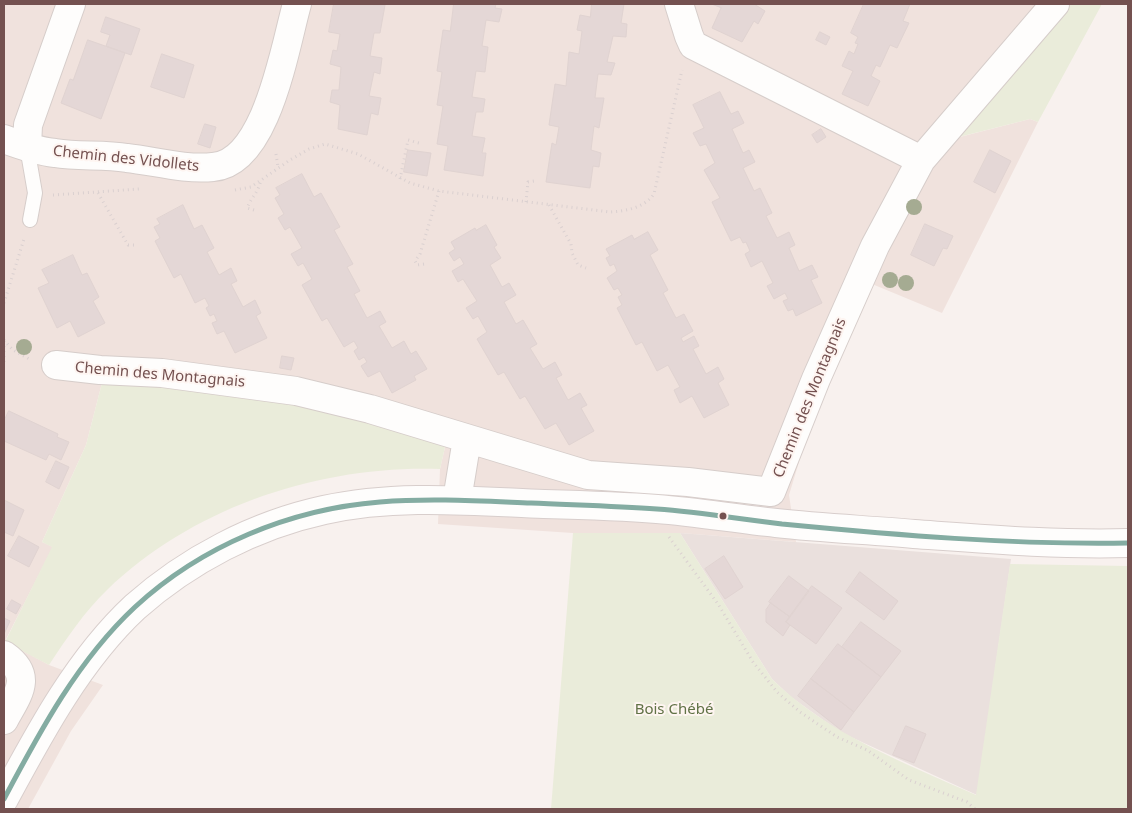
<!DOCTYPE html>
<html>
<head>
<meta charset="utf-8">
<style>
	body { margin:0 }
	#map { position:relative; width:1132px; height:813px; overflow:hidden; background:#f8f1ee; font-family:"Noto Sans",sans-serif }
	canvas { display:block }
	.frame { position:absolute; inset:0; border:5px solid #745150; pointer-events:none }
</style>
</head>
<body>
<div id="map">
<canvas width="1132" height="813"></canvas>
<div class="frame"></div>
</div>
<script>
const ctx = document.querySelector('canvas').getContext('2d');
ctx.lineJoin = 'round';
function fill(path, color) {
  ctx.fillStyle = color;
  ctx.fill(path, 'evenodd');
}
function strokePath(path, color, width, dash) {
  ctx.strokeStyle = color;
  ctx.lineWidth = width;
  ctx.lineCap = dash ? 'butt' : 'round';
  ctx.setLineDash(dash || []);
  ctx.stroke(path);
}
function label(font, color, halo, rows, align = 'center') {
  ctx.font = font + ' "Noto Sans",sans-serif';
  ctx.lineWidth = 4;
  ctx.setLineDash([]);
  ctx.textBaseline = 'middle';
  ctx.strokeStyle = halo;
  ctx.fillStyle = color;
  for (const [text, x, y, turn = 0] of rows) {
    ctx.save();
    ctx.translate(x, y);
    ctx.rotate((+turn || 0) * Math.PI / 180);
    ctx.textAlign = isNaN(turn) ? turn : align;
    if (halo) ctx.strokeText(text, 0, 0);
    ctx.fillText(text, 0, 0);
    ctx.restore();
  }
}
fill(new Path2D(`
	M4,4H1067L948,140L1030,119L1038,122L942,313L872,284L809,429L789,495L796,542L680,533H573L438,524L440,469L445,447L103,379L86,445L42,542L53,547L5,641L49,665L103,685L71,731L28,809H4Z`), '#f0e2dd');
fill(new Path2D(`
	M680,533L1011,559L977,795L840,732L791,697L772,679Z`), '#eae0dd');
fill(new Path2D(`
	M1067,4H1102L1038,122L1030,119L947,140Z
	M103,379L243,394L370,421L445,447L440,469C321,465 194,506 107,590C85,611 66,639 49,665L5,642L52,547L42,542L86,445Z
	M573,533H680L772,679C829,735 905,763 976,795L1010,564L1128,566V809H551Z`), '#eaecda');
const building = new Path2D(`
	M334,4L385,5L380,33H374L370,56L382,58L380,74L374,72L369,96L381,98L378,115L371,113L367,135L338,129L340,105L330,102L332,90H339L341,67L330,64L333,50L337,51L340,34L329,32Z
	M454,4H496L495,8L502,9L499,22L486,20L482,46L488,47L485,72L476,71L472,97L485,99L483,112H476L472,136L485,138L482,153H486L483,176L444,170L448,146L437,144L443,106L437,105L442,72L437,71L443,30L450,31Z
	M592,4H624L621,23L627,24L626,37L613,36L607,62L615,63L611,75L598,74L595,98H604L599,128L594,126L591,150L601,153L599,167L593,166L590,188L546,182L552,143L556,145L559,127L549,125L555,84L566,86L569,52L579,54L582,31L577,30L580,15L590,17Z
	M712,4H754L765,11L758,24L754,21L742,42L712,28L721,8Z
	M864,4H910L903,21L909,23L897,48L890,45L880,67L876,65L871,76L880,81L868,106L842,94L853,71L842,66L849,51L854,54L858,44L855,43L858,37L851,33Z
	M106,17L140,29L131,55L106,46L110,35L101,32Z
	M820,32L830,37L826,45L816,40Z
	M88,40L125,53L101,119L61,103L70,79L73,80Z
	M162,54L194,65L184,98L151,87Z
	M720,92L731,114L738,111L744,123L732,129L743,153L749,150L755,162L743,168L754,191L760,188L772,213L766,216L777,238L789,232L795,245L789,248L799,271L812,265L818,277L811,280L822,303L796,316L793,309L788,311L783,301L788,299L785,293L774,299L767,286L773,283L762,261L751,267L745,254L750,251L746,242L743,243L740,237L731,241L712,202L720,198L704,170L715,163L706,144L700,146L693,133L704,128L693,105Z
	M205,124L216,127L210,148L198,144Z
	M821,129L826,137L817,143L812,135Z
	M408,150L431,153L427,176L404,172Z
	M990,150L1011,161L995,193L974,182Z
	M302,174L314,197L321,193L340,227L334,230L353,264L347,267L360,291L354,294L367,318L380,311L386,322L379,326L392,348L404,341L411,354L416,351L427,369L414,376L416,380L392,393L380,371L368,377L361,366L367,362L364,357L359,360L354,351L358,348L354,341L344,347L327,318L322,321L302,285L312,279L303,263L298,266L291,254L302,248L290,227L285,230L278,218L284,214L275,198L280,195L276,188Z
	M183,205L194,229L202,225L214,248L207,252L219,275L231,268L237,281L231,284L243,307L255,300L261,313L256,316L267,338L235,353L224,331L217,334L212,323L217,321L214,314L210,316L206,308L209,306L205,298L195,303L181,274L174,278L155,241L160,238L154,227L160,224L157,219Z
	M925,224L953,236L947,249L943,248L934,266L911,255Z
	M486,225L497,245L494,247L501,258L490,265L502,287L509,283L516,295L504,302L516,324L523,320L537,344L530,348L543,369L555,362L562,375L556,378L568,400L580,393L587,405L581,408L594,431L569,445L556,423L545,429L525,396L520,399L504,372L498,375L477,339L487,332L478,316L473,319L466,308L477,301L463,279L458,282L452,271L464,264L460,257L454,261L449,253L455,249L451,242L475,228L476,230Z
	M648,232L658,250L650,255L668,290L663,293L676,318L684,314L693,331L681,338L683,342L694,336L699,346L693,349L706,374L718,367L724,379L718,383L729,405L704,418L692,396L680,403L674,390L680,387L668,365L657,371L642,342L636,345L617,308L622,305L618,297L622,295L618,288L614,290L607,278L617,271L614,264L610,266L606,258L610,256L606,249L632,235L634,239Z
	M73,255L82,275L87,273L99,297L93,301L105,323L78,337L70,321L57,328L38,288L49,283L42,270Z
	M282,356L294,358L291,370L280,368Z
	M9,411L58,434L57,437L69,442L61,460L49,454L46,460L4,441V421Z
	M56,461L69,467L59,489L46,482Z
	M4,500L24,510L13,536L4,532Z
	M19,536L39,547L29,567L8,556Z
	M724,556L743,587L725,599L705,569Z
	M860,572L898,601L884,620L846,592Z
	M789,576L809,591L790,617L769,602Z
	M812,586L842,608L816,644L786,622Z
	M12,600L21,605L16,614L7,609Z
	M771,603L790,617L786,622L790,625L783,636L766,622V610Z
	M4,618L10,621L4,634Z
	M861,622L901,651L881,677L842,647Z
	M838,644L881,677L854,712L811,679Z
	M811,679L854,712L841,730L798,696Z
	M906,726L926,734L914,763L893,755Z`);
fill(building, '#e4d7d6');
strokePath(building, '#e0d3d1', 1);
const lane = new Path2D(`
	M27,147L35,193L30,220`);
const street = new Path2D(`
	M679,4L689,36L693,45L921,160
	M4,139C20,145 37,151 55,153C78,157 103,154 127,158C154,161 185,170 213,167C267,163 285,46 297,4
	M27,147L28,125L71,4
	M56,365L100,370L162,373L296,391L370,409L588,475L688,482L771,492L816,379L875,246L921,160L1055,4
	M457,500L467,439
	M4,655C34,676 18,694 4,720`);
const secondary = new Path2D(`
	M4,799C40,732 79,659 135,607C188,560 255,525 324,510C396,494 471,501 544,504C582,505 619,506 657,509C697,512 736,519 776,523C822,528 868,530 914,534C985,539 1057,545 1128,543`);
strokePath(lane, '#d6cdca', 16);
strokePath(street, '#d6cdca', 30);
strokePath(secondary, '#d8cecc', 30);
strokePath(new Path2D(`
	M276,154L278,167
	M400,179L408,140L419,143
	M235,190L251,187L290,160L309,149L325,144L358,154L410,183L439,191L610,212C626,211 644,208 654,194L682,70
	M98,193L128,245H136
	M53,195L139,189
	M526,202L528,182L534,181
	M549,205L571,244L572,253L578,265L586,268
	M254,210L247,208C252,196 257,195 261,180
	M424,264L417,265L415,261L420,254L439,191
	M4,303L24,239
	M4,340L13,350L31,360
	M4,362V341
	M669,537L718,604L753,662L777,692L800,712L837,737L867,750L909,780L967,802L975,809`), '#dad0d0', 3, [1, 4]);
strokePath(lane, '#fefdfc', 14);
strokePath(street, '#fefdfc', 28);
strokePath(secondary, '#fefdfc', 28);
strokePath(new Path2D(`
	M4,799C40,731 78,660 135,607C201,546 290,509 380,502C430,498 480,501 531,503C573,505 615,506 657,509C699,512 740,519 782,524C896,535 1013,545 1128,543`), '#84aca2', 5);
ctx.fillStyle = '#a5ab92';
for (const [x, y] of [
	[914,207],
	[890,280],
	[906,283],
	[24,347]
]) {
  ctx.beginPath();
  ctx.arc(x, y, 8, 0, 2 * Math.PI);
  ctx.fill();
}
for (const [x, y, r, color] of [
	[723,516,4.5,"#745150"]
]) {
  const dot = new Path2D();
  dot.arc(x, y, r, 0, 2 * Math.PI);
  ctx.fillStyle = color;
  ctx.fill(dot);
  strokePath(dot, '#fef5f1', 2);
}
label('15px', '#745150', '#fef5f1', [
	["Chemin des Vidollets",126,159,6],
	["Chemin des Montagnais",160,375,5],
	["Chemin des Montagnais",810,398,-68]
]);
label('15px', '#617246', '#fef5f1', [
	["Bois Chébé",674,710]
]);
</script>
</body>
</html>
